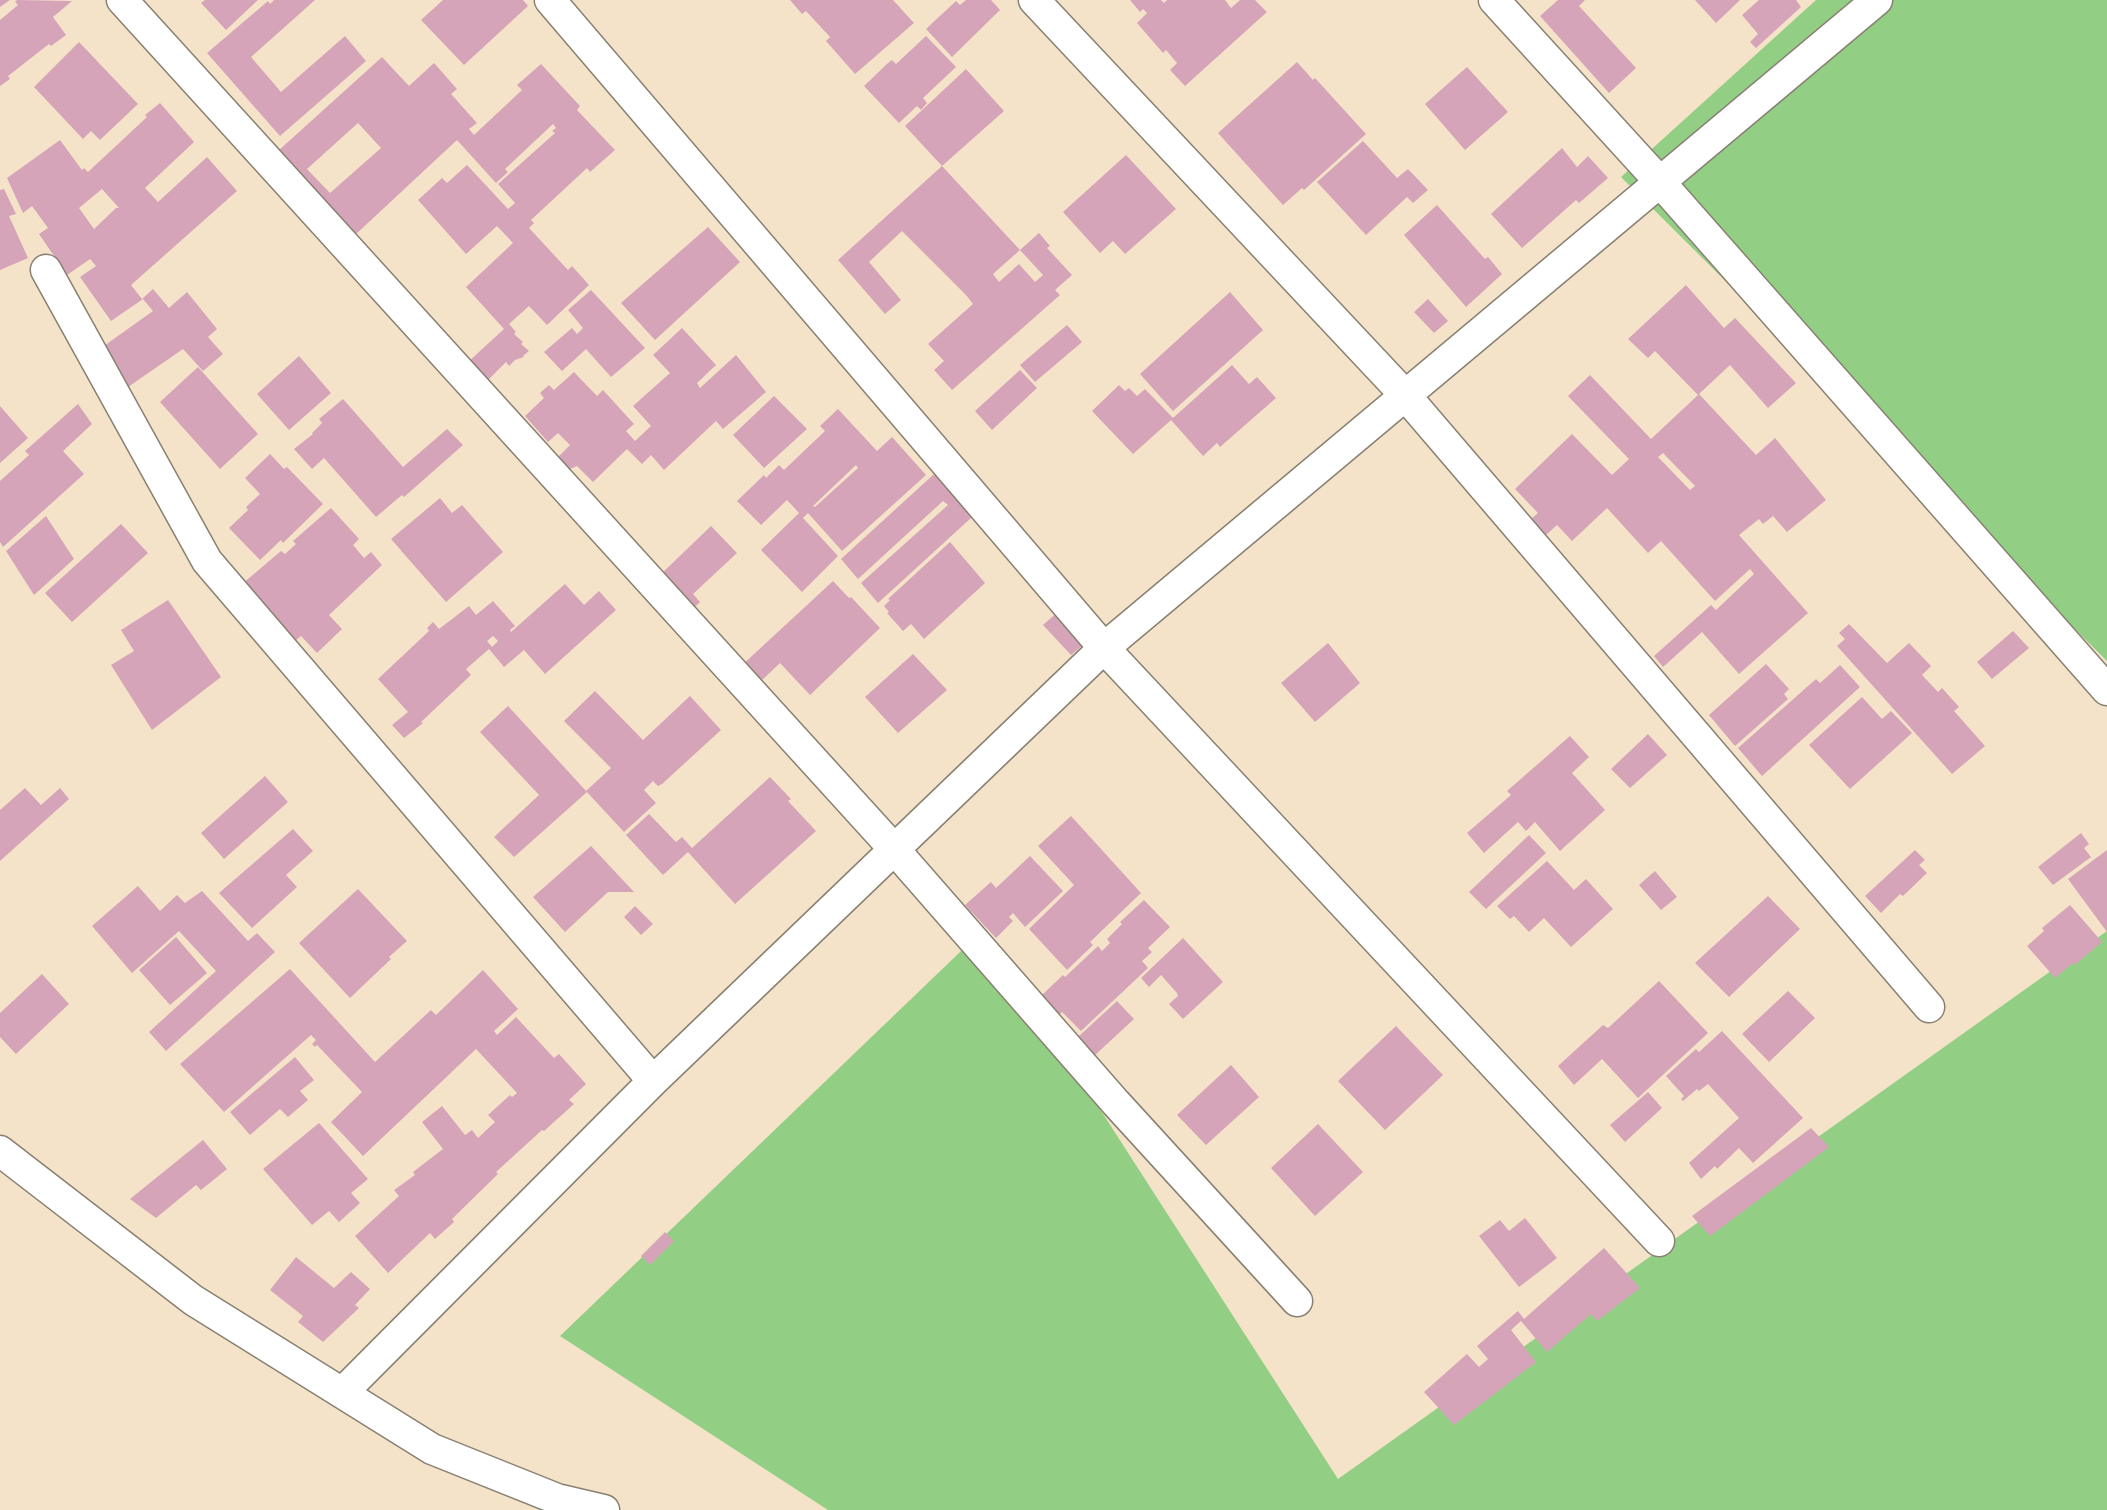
<!DOCTYPE html>
<html>
<head>
<meta charset="utf-8">
<style>
	body { margin:0 }
	canvas { display:block; background:#f4e3c9 }
</style>
</head>
<body>
<canvas width="2107" height="1510"></canvas>
<script>
const ctx = document.querySelector('canvas').getContext('2d');
ctx.lineJoin = 'round';
function fill(path, color) {
  ctx.fillStyle = color;
  ctx.fill(path, 'evenodd');
}
function strokePath(path, color, width, dash) {
  ctx.strokeStyle = color;
  ctx.lineWidth = width;
  ctx.lineCap = dash ? 'butt' : 'round';
  ctx.setLineDash(dash || []);
  ctx.stroke(path);
}
fill(new Path2D(`
	M1816,0H2107V661L1621,177Z
	M984,929L1338,1479L2107,931V1510H828L560,1336Z`), '#92cf84');
fill(new Path2D(`
	M0,0H10L0,7Z
	M17,0L72,1L53,17L66,35L51,46L49,44L8,76L10,79L0,86V20L18,5L15,2Z
	M205,0H258L226,30L201,3Z
	M274,0H315L251,57L281,92L345,36L366,61L280,136L207,53L268,1L270,4Z
	M443,0H523L528,6L464,65L421,20Z
	M790,0H893L914,23L855,74L826,41L830,37L806,11L802,14Z
	M966,0H991L1000,10L952,57L926,29L956,1L960,5Z
	M1130,0H1161L1164,3L1167,0H1225L1231,8L1240,0H1255L1267,12L1185,86L1170,70L1177,63L1166,50L1163,53L1137,23L1147,13L1143,9L1140,12Z
	M1558,0H1585L1579,6L1636,68L1609,93L1540,16Z
	M1695,0H1740L1716,23Z
	M1759,0H1796L1801,7L1756,48L1750,42L1758,34L1742,15Z
	M926,36L956,67L923,98L927,103L921,110L917,106L899,123L864,86L888,63L892,60L896,64Z
	M79,42L138,104L100,140L91,131L83,139L34,87Z
	M382,57L409,86L434,63L457,89L451,94L477,123L469,129L474,135L522,90L517,85L541,64L580,106L577,110L615,150L590,172L587,168L531,220L534,223L529,228L568,270L572,266L589,285L547,325L529,306L509,324L516,332L514,334L523,342L521,344L529,351L523,356L524,357L515,360L509,366L506,362L485,383L467,363L504,329L466,287L513,243L497,226L466,254L418,200L442,178L447,183L467,165L508,209L515,203L498,184L555,133L552,131L556,128L553,124L505,169L508,172L496,183L457,140L355,235L278,151ZM358,123L381,148L330,193L307,169Z
	M1297,62L1313,80L1315,78L1366,134L1304,190L1302,188L1283,205L1218,133Z
	M1467,67L1508,112L1465,150L1425,104Z
	M966,69L1004,111L942,166L905,126Z
	M160,103L194,142L145,188L158,202L207,157L237,191L131,285L142,299L153,289L169,308L187,292L217,329L208,337L223,354L203,371L183,349L128,387L101,348L153,311L143,299L111,321L80,277L96,266L90,259L67,275L39,234L48,228L32,206L23,213L7,178L60,140L82,170L84,168L88,172L147,117L145,115ZM102,189L119,208H116L94,229L79,208Z
	M1363,141L1397,178L1408,169L1428,190L1413,203L1407,197L1366,235L1317,182Z
	M1562,148L1577,167L1588,156L1608,178L1579,203L1576,200L1522,248L1491,214Z
	M1126,155L1176,209L1125,254L1113,241L1100,253L1063,212Z
	M942,166L1020,250L1039,233L1050,246L1047,248L1072,275L1055,290L1060,295L952,390L934,370L944,361L928,344L973,304L966,295L902,231L869,262L901,300L885,314L838,260ZM1020,250L1043,275L1035,282L1019,264L999,282L993,274Z
	M4,189L16,214L9,216L28,258L0,270V190Z
	M1437,205L1485,259L1488,257L1502,274L1466,307L1404,235Z
	M708,227L740,262L655,340L621,303Z
	M1686,285L1724,328L1735,318L1796,383L1768,408L1730,365L1699,394L1756,455L1775,438L1826,500L1787,532L1773,516L1763,524L1759,519L1739,535L1808,613L1739,674L1702,632L1663,667L1654,656L1711,605L1716,610L1754,574L1750,569L1715,601L1661,541L1648,553L1607,508L1572,541L1557,525L1546,535L1531,519L1538,513L1515,489L1572,434L1612,475L1629,459L1568,396L1590,375L1651,439L1698,395L1655,351L1648,358L1628,339ZM1663,453L1695,486L1690,490L1658,457Z
	M591,290L645,348L611,377L586,349L562,371L544,352L572,328L577,334L583,328L568,310Z
	M1230,292L1263,330L1173,411L1140,374Z
	M1428,299L1448,321L1434,333L1414,312Z
	M1067,325L1082,342L1035,382L1020,365Z
	M682,328L716,365L697,383L700,388L736,355L766,392L723,429L716,421L664,470L651,455L642,464L627,449L593,482L577,466L570,469L558,457L570,445L558,433L548,442L525,416L544,398L540,393L549,385L554,390L574,372L597,396L603,390L634,424L626,431L635,441L651,426L633,406L670,373L653,355Z
	M299,356L331,393L289,430L257,394Z
	M1232,365L1249,384L1257,377L1276,398L1220,447L1217,443L1203,456L1171,420L1133,454L1092,411L1119,385L1125,391L1129,388L1137,396L1145,389L1173,418Z
	M198,367L258,434L220,469L160,402Z
	M1020,370L1037,388L992,430L975,411Z
	M774,396L807,429L764,468L733,435Z
	M343,399L403,467L447,429L463,445L404,497L402,495L376,517L324,458L312,469L294,449L313,434L312,433L322,423L319,419Z
	M78,404L92,424L63,451L84,474L3,547L0,542V481L29,455L25,451Z
	M0,406L28,438L0,463Z
	M838,409L877,451L892,437L926,475L842,551L808,513L803,518L838,556L802,592L761,550L799,513L787,500L761,525L737,501L764,475L766,478L779,465L784,470L825,431L820,426ZM856,465L858,468L815,507L813,506Z
	M270,454L284,469L287,467L323,504L283,543L281,540L260,560L229,528L248,510L246,507L260,494L245,478Z
	M945,464L983,507L878,603L861,583L948,505L943,501L858,579L841,559Z
	M440,498L452,513L462,505L503,552L446,602L391,539Z
	M331,508L359,539L353,545L364,558L371,552L382,565L329,615L342,629L317,653L301,636L286,649L235,590L281,551L285,554L296,544L293,541Z
	M46,516L74,559L34,595L6,551Z
	M121,524L148,553L72,622L45,593Z
	M711,526L737,553L693,594L700,602L692,610L660,575Z
	M950,542L985,583L924,639L911,624L903,631L887,613L889,612L884,606L890,600L888,599Z
	M833,581L849,598L851,597L880,628L810,695L780,663L759,683L740,667Z
	M565,584L584,605L599,591L616,610L545,674L524,650L504,667L489,649L466,669L471,675L421,722L423,723L404,738L392,725L408,712L378,679L429,631L427,628L433,622L439,629L469,606L476,615L493,601L515,626L510,630L511,632ZM493,636L498,641L492,647L487,641Z
	M168,600L221,677L152,730L111,665L134,651L121,630Z
	M1068,603L1096,634L1071,655L1043,625Z
	M1849,624L1887,663L1909,643L1931,666L1922,675L1938,692L1942,688L1959,707L1954,711L1985,746L1952,774L1837,646L1845,639L1839,633Z
	M2013,631L2029,648L1992,679L1977,662Z
	M1328,643L1360,683L1315,722L1281,683Z
	M913,654L947,690L898,733L865,697Z
	M1766,664L1789,689L1784,694L1788,699L1735,746L1709,715Z
	M1840,665L1860,687L1762,776L1738,748L1816,679L1820,683Z
	M595,691L643,740L690,696L721,730L662,784L658,786L653,781L644,790L656,803L624,832L586,791L611,768L564,721Z
	M1862,697L1882,719L1891,711L1912,733L1850,789L1809,745Z
	M508,706L587,792L514,857L494,837L539,795L480,732Z
	M1648,734L1667,755L1630,788L1611,769Z
	M1570,736L1589,757L1572,773L1605,810L1560,851L1535,822L1526,831L1518,822L1484,853L1467,833L1511,795L1507,791Z
	M265,776L288,802L224,859L201,833Z
	M770,777L791,799L788,801L816,831L735,904L688,852L663,875L626,835L649,814L676,842L682,837L692,848Z
	M25,788L41,805L60,788L69,799L0,861V810Z
	M1071,816L1141,893L1090,942L1093,945L1067,970L1029,929L1074,885L1038,846Z
	M293,829L313,851L286,875L297,887L252,928L219,893Z
	M2081,833L2089,844L2084,848L2091,857L2053,885L2038,867Z
	M1529,835L1546,853L1486,909L1469,892Z
	M591,846L634,892H608L565,932L533,897Z
	M1915,850L1925,860L1919,865L1927,873L1903,896L1900,894L1881,913L1865,896Z
	M2107,850V932L2068,879Z
	M1030,856L1063,891L1025,927L1013,913L1009,917L1013,921L996,938L965,905L991,882L996,888Z
	M1547,861L1574,890L1586,879L1613,909L1571,947L1544,918L1529,932L1514,916L1510,919L1497,906Z
	M1655,871L1677,897L1661,910L1639,885Z
	M138,886L160,911L177,895L185,903L202,891L248,941L257,933L275,952L166,1051L149,1032L216,971L179,931L132,973L92,926Z
	M358,889L407,941L389,957L391,959L350,998L299,943Z
	M1768,896L1800,929L1729,997L1695,963Z
	M1144,900L1170,927L1148,948L1152,952L1142,961L1148,968L1081,1031L1062,1012L1059,1015L1041,996L1063,975L1065,977L1098,946L1102,951L1110,943L1107,939L1122,924L1120,922Z
	M2070,905L2102,942L2075,965L2073,963L2055,978L2027,946L2044,931L2042,928Z
	M635,906L653,924L641,935L624,917Z
	M176,937L207,973L170,1005L139,970Z
	M1183,938L1223,982L1183,1019L1169,1004L1178,996L1177,993L1161,975L1149,987L1141,978Z
	M290,969L375,1062L431,1010L436,1015L483,970L518,1009L494,1031L497,1035L516,1017L554,1058L559,1054L586,1084L569,1100L574,1104L544,1131L542,1130L496,1172L498,1174L452,1219L454,1222L435,1239L430,1233L388,1273L355,1236L399,1196L394,1190L415,1175L413,1172L443,1149L422,1122L442,1106L465,1135L472,1130L478,1138L495,1122L488,1115L510,1095L512,1097L517,1093L476,1049L363,1156L331,1122L362,1092L317,1045L315,1047L312,1044L316,1040L311,1035L224,1112L180,1064Z
	M42,974L69,1004L16,1054L0,1037V1013Z
	M1659,981L1708,1033L1638,1098L1602,1059L1574,1085L1558,1066L1603,1025L1608,1028Z
	M1788,991L1815,1018L1769,1062L1742,1034Z
	M1117,1001L1134,1019L1094,1056L1078,1037Z
	M1396,1026L1443,1075L1385,1130L1338,1081Z
	M1722,1031L1803,1118L1753,1163L1739,1148L1717,1169L1715,1166L1701,1179L1689,1163L1739,1118L1708,1084L1699,1091L1697,1089L1683,1101L1681,1099L1684,1096L1666,1076L1696,1049L1699,1052Z
	M295,1057L314,1080L300,1091L308,1100L288,1117L280,1109L250,1135L230,1112Z
	M1231,1065L1259,1097L1206,1145L1177,1115Z
	M1648,1092L1662,1108L1625,1142L1610,1125Z
	M319,1123L368,1179L351,1193L360,1203L339,1222L329,1211L312,1225L263,1169Z
	M1318,1124L1363,1172L1315,1216L1271,1168Z
	M1811,1128L1829,1147L1710,1236L1692,1216Z
	M203,1140L227,1169L201,1190L196,1185L156,1218L130,1199Z
	M1525,1218L1557,1258L1519,1287L1479,1236L1500,1220L1509,1231Z
	M665,1232L674,1241L650,1265L641,1256Z
	M1604,1248L1640,1288L1597,1321L1591,1314L1547,1352L1521,1321L1511,1330L1536,1362L1454,1425L1424,1392L1467,1354L1479,1367L1488,1359L1477,1346L1518,1311L1524,1319Z
	M296,1257L334,1288L351,1272L370,1289L355,1305L359,1308L323,1342L298,1322L303,1316L270,1290Z`), '#d6a4b8');
const minor = new Path2D(`
	M122,0L894,849L1116,1103L1297,1301
	M550,0L1104,648L1659,1241
	M1034,0L1405,395L1929,1007
	M1494,0L1660,182L2107,690
	M46,270L207,561L653,1081
	M0,1151L193,1300L432,1449L557,1499L604,1510
	M342,1393L653,1081L1104,648L1877,0`);
strokePath(minor, '#888072', 33);
strokePath(minor, '#fff', 30);
</script>
</body>
</html>
